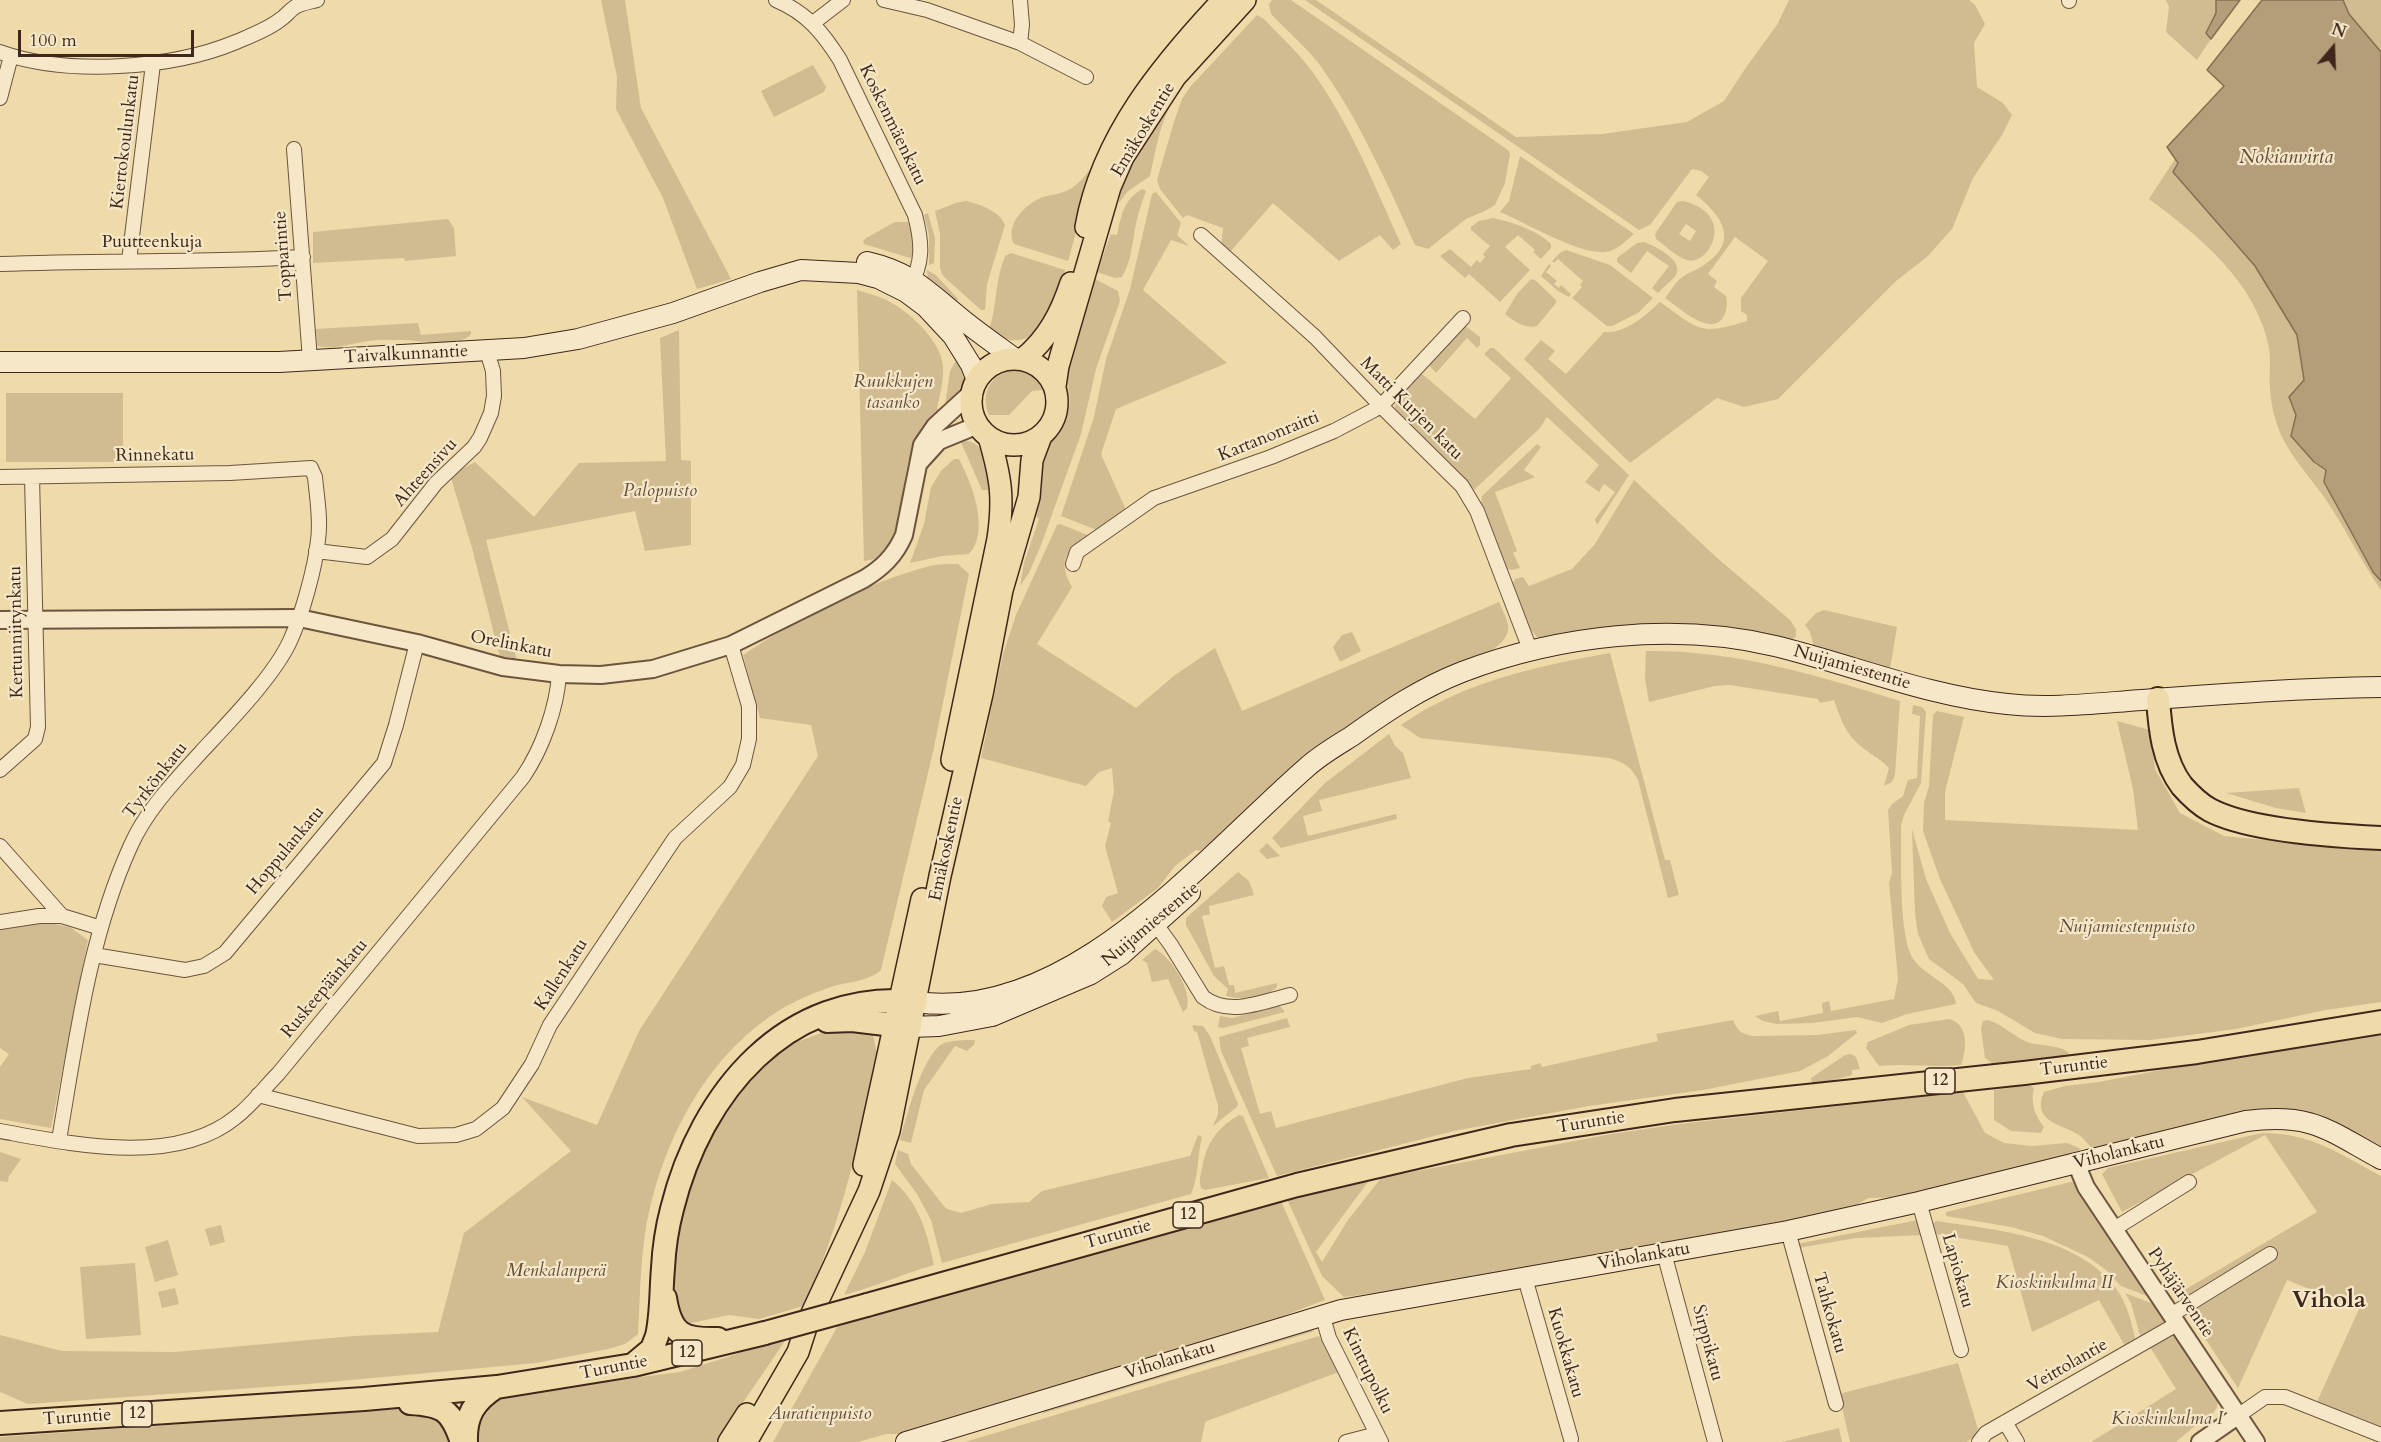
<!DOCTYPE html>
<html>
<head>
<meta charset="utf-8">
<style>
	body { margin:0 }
	#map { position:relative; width:2381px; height:1442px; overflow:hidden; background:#efdaa9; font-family:Cardo,serif }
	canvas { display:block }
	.north { position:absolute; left:2303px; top:18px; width:60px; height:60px; -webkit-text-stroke:4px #f5e7c7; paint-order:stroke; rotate:19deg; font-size:16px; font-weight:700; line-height:24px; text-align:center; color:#40271c }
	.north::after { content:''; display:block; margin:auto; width:21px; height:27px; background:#40271c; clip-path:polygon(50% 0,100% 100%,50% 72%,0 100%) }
	.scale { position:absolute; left:18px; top:30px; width:176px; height:27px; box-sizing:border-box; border:3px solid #40271c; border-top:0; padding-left:8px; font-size:18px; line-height:21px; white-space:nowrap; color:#40271c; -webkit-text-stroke:4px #f5e7c7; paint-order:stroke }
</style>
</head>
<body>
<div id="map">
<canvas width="2381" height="1442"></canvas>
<div class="north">N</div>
<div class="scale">100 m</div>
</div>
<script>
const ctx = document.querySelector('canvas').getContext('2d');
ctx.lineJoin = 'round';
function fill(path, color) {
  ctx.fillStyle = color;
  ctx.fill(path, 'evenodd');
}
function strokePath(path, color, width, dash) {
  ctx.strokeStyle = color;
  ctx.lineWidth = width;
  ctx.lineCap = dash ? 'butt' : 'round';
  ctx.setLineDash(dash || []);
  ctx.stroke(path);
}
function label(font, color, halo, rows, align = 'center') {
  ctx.font = font + ' Cardo,serif';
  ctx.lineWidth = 4.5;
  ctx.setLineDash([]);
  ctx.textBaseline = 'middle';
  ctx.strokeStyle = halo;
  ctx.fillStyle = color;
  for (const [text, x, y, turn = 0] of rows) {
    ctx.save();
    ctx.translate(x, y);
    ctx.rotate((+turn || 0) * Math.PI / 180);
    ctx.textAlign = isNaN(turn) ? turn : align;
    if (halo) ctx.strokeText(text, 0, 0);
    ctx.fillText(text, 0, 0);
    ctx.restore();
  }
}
fill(new Path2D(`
	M601,0H625L641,108L731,279L697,289L663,198L616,109L617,77Z
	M1251,0H1258C1228,32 1188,69 1169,108C1159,129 1155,153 1150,176L1127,192L1119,203L1122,179L1168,95Z
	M1272,0H1291L1508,150L1510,154L1505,183L1495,205L1485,211L1466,219L1428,249L1415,245C1387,183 1359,119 1319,64C1305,46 1286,30 1271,14L1269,4Z
	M1305,0H1316L1516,137L1602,134L1687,122L1724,101L1747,66L1777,25L1789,0H1969L1975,5L1985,24L1974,43L1977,87L2003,103L2012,115L2002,135L1973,178L1952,229L1927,257L1896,281L1778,399L1744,407L1717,398L1630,463L1524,359L1541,340L1555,351L1548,359L1566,374L1604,332C1625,334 1645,316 1660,302C1700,330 1699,336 1747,321V315L1741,311V298L1768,261L1735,237L1708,274L1717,281L1714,287L1726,296C1728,304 1727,312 1722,319C1709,336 1677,306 1665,298C1670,292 1674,284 1680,279C1687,273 1697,270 1704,265C1740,241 1722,216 1696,195L1709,177L1701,171L1692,169L1650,225L1639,230Z
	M2166,0H2216V13L2206,33L2211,39L2197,60L2166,32L2169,7Z
	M2343,0H2381V52L2349,14Z
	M1257,15L1264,19C1280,36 1297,51 1311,70C1350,123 1374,185 1401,244L1393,250L1380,235L1339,261L1273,203L1229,253L1221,246L1223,228L1187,215L1183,218L1160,189L1157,180L1174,122L1182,99L1190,87Z
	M813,65L826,87L824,92L774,117L761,91Z
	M1520,156L1634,234C1627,240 1616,251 1606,252C1580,255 1526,223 1500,212L1509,201Z
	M2175,159L2179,163L2173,172L2255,266L2297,335L2304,380L2290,397L2296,415L2291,436L2314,463L2326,470L2324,483L2373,572L2381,581V590C2360,560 2345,527 2324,497C2310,477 2292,458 2282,437C2275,422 2271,405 2270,389C2269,375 2271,361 2269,348C2256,282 2200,237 2149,199Z
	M1096,161L1068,261L1014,244C1004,225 1026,203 1043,197C1050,195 1059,194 1066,191C1079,186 1088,172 1096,161Z
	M1143,189L1146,191C1142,202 1138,213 1136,224C1132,242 1132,261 1122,277L1115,278L1097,272L1111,234L1117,235C1121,216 1124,198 1143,189Z
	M1156,192L1181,223L1177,235L1189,246L1171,240L1143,290L1227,363L1116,409L1101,454L1126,510L1097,530L1061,516L1094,417L1106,359L1130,289L1152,194Z
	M966,201C979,204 1000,211 1005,225L987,284L985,310H981L943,276L940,268V234L935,211L956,203Z
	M1683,201C1738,214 1709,267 1687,260C1676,257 1665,245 1656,239L1655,234L1677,202ZM1686,224L1696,231L1690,241L1679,234Z
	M928,213L935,238L934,263L929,265V235L924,215Z
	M1493,218C1512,222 1537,230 1551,244V248L1541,259L1533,252L1535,250L1518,235L1505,247L1530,270L1500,302L1469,274L1465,278L1440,256L1450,249L1471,267L1477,260L1480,263L1485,257L1483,254L1490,246L1471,230V227L1479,221Z
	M448,219L454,228L456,256L405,261L404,258L313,263V232Z
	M895,222H912L915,231L913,256L910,258L864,244L863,241L866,238Z
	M1644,242C1655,246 1684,260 1676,275C1672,281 1663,287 1658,293L1652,288L1669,266L1647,251L1631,273L1617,262V258L1637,243Z
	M1566,250L1610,265L1653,298L1638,313L1612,326H1607L1572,298L1582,287L1580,285L1583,281L1558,259L1554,263L1552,261L1560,253Z
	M1011,253L1065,270C1055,306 1036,364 989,330C997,306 995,280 1005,256Z
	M1549,264L1551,266L1546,272L1557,281L1554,284L1559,288L1561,285L1571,294L1569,297L1558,291L1541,276Z
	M927,270L936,275L958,299L955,303L928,281Z
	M1095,279L1118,291L1120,301L1096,369L1081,434L1041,545L1029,573L1020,586L1024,563L1039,519L1035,515C1038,495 1036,465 1047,447C1055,434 1063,432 1068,413C1073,397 1065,383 1067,367C1070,337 1085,307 1095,279Z
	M1531,279L1535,280L1556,300V303L1537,326C1524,329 1514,321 1505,314L1517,294Z
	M857,290C866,293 875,295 884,299C907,309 941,340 943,366C944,380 940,394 937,408L939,410C928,423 916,436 911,452C898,492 907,522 880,558L864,561Z
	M418,323L421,335L471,331V334C461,348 418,340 402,340C391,340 379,339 369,341C352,343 335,350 317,346L316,329Z
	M1464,325L1480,337V345L1477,348L1467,338L1436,373L1428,364Z
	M679,330L681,460L691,461V545L645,551L635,511L486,540L517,661L500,657L472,548L451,478L456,472L475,462L534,517L579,463L666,461L660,338Z
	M1490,348H1494L1629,475L1597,525L1595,519L1615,492L1604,484L1599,492L1585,482L1599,465L1547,417L1540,428L1474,490L1394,411L1397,398L1421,373L1475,419L1511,378L1484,354Z
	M957,359C973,379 959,391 945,406L950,371Z
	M1016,369C1030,371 1038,378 1045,390L1032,391L1009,415H989C979,392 993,372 1016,369Z
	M6,393H123V462H6Z
	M960,440C988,441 990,467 988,490H982Z
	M1537,444L1541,447L1524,470L1535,477L1495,492L1517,551L1513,553L1520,568L1512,570L1505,568L1481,505L1482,496Z
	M954,459H959C971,482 991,530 969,554L942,556L910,563L924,524L931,487L941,471Z
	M1634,480L1715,556L1790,620L1796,629V636L1793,639L1786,638L1729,628L1672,624L1600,629L1544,638L1537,637L1527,625L1512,587L1515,579L1523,577L1529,586L1572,569L1595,544Z
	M1060,524L1090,536C1066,550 1057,560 1072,587L1037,644L1136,708L1175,675L1215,648L1242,711L1499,602C1502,609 1507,618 1508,625C1511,645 1480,656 1467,664L1245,815L1200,851L1196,850L1175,866L1158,888L1112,922L1102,906L1106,897L1118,893L1105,846L1111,823L1108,821L1114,791L1112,768L1099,772L1086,786L981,758L1003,654L1016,615L1057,525Z
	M958,564L969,574L933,752L881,970C869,981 849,982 834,986C816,992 796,1000 780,1010C704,1057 659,1147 645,1234C640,1267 640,1301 638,1334L625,1344L608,1349L536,1363L308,1384L28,1404L0,1392V1335L62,1351L175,1352L354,1336L438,1332L464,1233L571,1151L522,1097L597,1125L639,1031L818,756L811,725L760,718L743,655C797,619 868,582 930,566C939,564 949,564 958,564Z
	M1824,610L1897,627L1890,669L1814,647L1810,632L1805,625L1816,613Z
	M1352,632L1361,651L1340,662L1333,647L1342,635Z
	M1646,651C1735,650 1816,675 1900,701L1895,775L1892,782L1884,786L1889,768C1879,757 1866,752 1856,742C1844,731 1839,714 1834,700L1820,703L1818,699L1730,685L1715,686L1649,702L1645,679Z
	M1610,653L1665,860H1670L1679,895L1668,898L1638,780C1631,766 1623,762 1609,758L1420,738L1401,725C1462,682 1538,666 1610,653Z
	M1913,705L1922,707L1926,712L1921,783L1904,815L1901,825C1902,859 1898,925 1911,955C1920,975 1955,983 1956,1004L1907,1014L1882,1023L1857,1017L1813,1023L1777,1024L1763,1021L1755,1016L1778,1011L1780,1021L1823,1013L1822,1003L1829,1001L1831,1011L1894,999L1898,979L1889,883L1892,873L1888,810L1892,804L1903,796L1908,780L1917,778L1920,716L1912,714Z
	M1937,711L1964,717L1945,792V820L2138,830L2133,789L2117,721L2150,730L2155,769L2180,813L2224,836L2381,851V1002L2326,1010L2236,1029L2151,1040L2062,1039L2035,1033L1998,1011L1976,1003L1963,984L1929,959L1918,934L1915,914L1912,829L1926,879L1950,933L1978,979L1994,980L1974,952L1940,879L1923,831L1924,803L1929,786L1933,715Z
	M1389,734L1395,746L1403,753L1411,778L1319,800L1322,811L1303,816L1308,836L1396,814L1397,819L1281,848L1272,838L1325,783Z
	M2299,788L2306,813L2276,808L2226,793Z
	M1267,843L1280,856L1267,859L1259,851Z
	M1238,872L1249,881L1254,895L1209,906L1210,914L1202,916L1215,968L1224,966L1229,985H1234L1235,993L1277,983V987C1266,998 1241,1000 1226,996L1228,989L1214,976L1186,925V918Z
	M44,922L70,927L88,940L51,1128L0,1119V1067L9,1054L0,1048V928Z
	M1155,949C1171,957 1192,990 1187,1008L1183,1012L1168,979L1152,982L1147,963L1142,960Z
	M1276,1006H1280L1285,1012L1223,1028L1218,1027L1220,1016L1232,1018Z
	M1287,1018L1290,1027L1247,1038L1249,1046L1241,1048L1260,1114L1271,1111L1276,1128L1468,1078L1531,1069V1066L1540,1063L1542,1067L1658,1041L1656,1034L1733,1020C1737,1031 1742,1034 1753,1036L1817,1035L1856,1030L1857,1033L1828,1056L1800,1071L1703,1090L1589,1106L1454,1131L1277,1176L1221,1051L1219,1037Z
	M1949,1019C1969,1024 1967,1049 1961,1065C1933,1068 1907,1063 1879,1066L1866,1048L1868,1042L1909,1025Z
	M1988,1020C2004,1025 2015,1038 2030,1043C2042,1046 2065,1045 2070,1055L2068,1057L1993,1064L1985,1058L1981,1029L1983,1021Z
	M1192,1025L1203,1026L1210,1036L1238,1104L1237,1107L1213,1126L1218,1114V1106L1197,1032L1194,1031Z
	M838,1027L865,1029L873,1035L877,1054L876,1065C857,1147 840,1230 803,1306L759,1319L729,1315L682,1325L670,1280L679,1220L701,1152L737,1092L770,1058L794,1043Z
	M2381,1034V1152L2314,1117L2093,1150C2089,1145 2084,1139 2079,1135C2062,1124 2031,1122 2044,1092L2065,1086L2099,1082L2294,1044L2346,1040Z
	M975,1040L974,1045L967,1051L955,1046L924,1090L911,1143L900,1140C906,1118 922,1056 942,1044C950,1040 965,1040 975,1040Z
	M1851,1054L1856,1057L1860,1069L1852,1070V1075L1812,1086L1811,1078L1845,1055Z
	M2029,1085L2034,1088C2030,1102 2035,1116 2044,1127L2041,1133L2011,1131L1994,1120V1090Z
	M1963,1092L1985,1133L2004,1143L2032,1146L2067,1143L2081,1149L2072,1156L1902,1197L1868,1198L1848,1210L1440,1285L1344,1297L1322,1276L1286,1197L1366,1179L1368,1182L1316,1252L1322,1262L1348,1220L1381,1178L1611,1134L1687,1123Z
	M1239,1115L1243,1116L1269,1178L1205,1190L1201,1188C1199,1181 1200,1176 1202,1169C1206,1143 1217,1128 1239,1115Z
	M2262,1133C2312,1133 2339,1154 2381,1176V1430L2316,1404L2359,1309L2287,1280L2238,1388L2176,1295L2317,1212L2265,1135L2122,1212L2102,1174L2108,1168Z
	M1198,1135L1202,1137C1197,1155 1199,1177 1191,1194L942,1263L931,1220L917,1194L895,1164L898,1150L908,1154L911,1164L943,1205L947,1209L961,1213L992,1204L1029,1202L1042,1191L1190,1156Z
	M0,1152L21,1159L9,1176L8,1182L0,1181Z
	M892,1180C919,1202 927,1232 934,1265C903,1274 874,1287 844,1295L865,1252Z
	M2075,1181L2152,1298L2121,1286L2106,1270L2088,1257L2043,1236L2011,1227L1946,1216V1212Z
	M1280,1199L1325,1300L1238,1333L912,1434H886L858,1442H773L840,1322Z
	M1918,1220L1924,1235L1856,1238L1798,1248L1797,1244Z
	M1936,1221C1995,1230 2080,1236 2117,1290C2128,1306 2132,1324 2136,1343L2126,1348L2099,1300L2032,1332L2008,1246L1935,1234L1932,1224Z
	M221,1225L225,1242L210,1246L205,1229Z
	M168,1240L178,1275L155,1282L145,1247Z
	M135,1263L141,1335L86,1339L80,1267Z
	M175,1288L179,1304L162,1308L158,1292Z
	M2125,1293L2156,1305L2167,1321L2166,1324L2141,1339L2131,1303Z
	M1303,1330L1315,1331L1041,1414L1055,1404Z
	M2174,1333L2218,1398L2217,1407L2213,1413H2210L2176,1442H2091L2176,1389L2150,1347Z
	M1319,1336L1339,1372L1207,1421L1205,1423L1201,1442H965Z
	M787,1338L716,1442H471L479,1407L506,1394L680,1372Z
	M1958,1363L1978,1429C1976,1435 1973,1439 1966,1442H1850L1839,1394Z
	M427,1407L446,1423L451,1442H0V1437L13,1436Z
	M1839,1428L1842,1442H1782Z`), '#d1bc91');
const water = new Path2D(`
	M2216,0H2240L2211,39L2206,33L2216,13Z
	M2262,0H2343L2349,14L2381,52V581L2373,572L2324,482L2326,470L2314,462L2291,436L2296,415L2289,397L2304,380L2297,335L2255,266L2173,172L2178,163L2167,147L2224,86L2207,70Z`);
fill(water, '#b49d79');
strokePath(water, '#866e54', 1.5);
const minor = new Path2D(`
	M776,0C807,13 823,33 840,60L915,215C922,242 924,263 909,287
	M884,0L927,10L1020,43L1086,77
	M1020,0L1022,25L1020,43
	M2069,0V1
	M813,23L843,0
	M0,52C67,76 171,69 236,42C250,36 269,29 281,19C286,16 290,10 295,7C301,3 310,2 317,0
	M0,98L11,56
	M294,149L310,360
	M1201,235L1315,337L1381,406L1462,486L1477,511L1531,652
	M129,261L153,64
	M0,264C101,260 202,263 303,257
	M0,477L230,473L311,468L315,477C317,498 321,520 318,540C315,569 302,615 290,641C274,676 229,722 202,751C176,780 147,809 131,845C89,937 76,1041 59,1140
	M316,551L367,557L392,539L436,483L474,447L480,438L491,413L494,396L493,371L487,351
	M1073,564L1077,552L1154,498L1271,457L1334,431L1374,410L1381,406L1463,318
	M0,770L35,739L38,727L32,477
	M0,846L62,916L101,928
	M1152,919L1171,945L1203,997C1229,1017 1261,1002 1290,995
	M0,922L39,916H62
	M94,955L185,970L204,966L225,953L384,763L396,725L417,643
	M258,1095L418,1136L456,1135L476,1129L503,1108L532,1064L550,1025L675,838L730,787L743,765L749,739V706L731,645
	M0,1131C72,1144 175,1167 236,1117C252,1105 264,1088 278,1074L523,777C542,749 557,708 559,674
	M1919,1202L1961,1350
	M2114,1229L2189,1182
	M1788,1231L1836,1404
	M1664,1253L1715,1442
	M1525,1278L1571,1439
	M1322,1314L1329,1338L1381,1442
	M2171,1315L2270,1254
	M2239,1415L2265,1397H2285L2381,1435
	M2005,1422L2017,1442
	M1346,1442L1377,1434
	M1979,1442L1986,1433L2177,1324`);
const tertiary = new Path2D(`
	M920,462L939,441L978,425
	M0,620L299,618L417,643L503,667L559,674L601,675L653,669L731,645L864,579C882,568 895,556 904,535L922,445L935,426L972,392
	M2076,1163L2086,1187L2256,1442
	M2200,1442L2239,1415`);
const secondary = new Path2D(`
	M867,262C910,272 925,289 958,316C976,331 995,344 1014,358
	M0,362H279L524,348L578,339L673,313L760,282L801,270L859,273L878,278L906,292L926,307L953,336L971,365L977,380
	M916,1002C1069,1023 1202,859 1306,768C1320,755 1336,746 1352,736C1387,711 1421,688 1462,672C1559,635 1674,622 1775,646C1853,665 1927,696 2007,704C2051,709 2098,703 2142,700C2222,694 2301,688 2381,687
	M910,1027L939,1026L992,1016L1091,974L1121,955L1190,893
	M906,1442L1341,1310L1788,1231L1919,1202L2246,1121C2312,1113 2326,1129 2381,1159`);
const primary = new Path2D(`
	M1086,227C1102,137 1162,65 1223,0
	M971 402a43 43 0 1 1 86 0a43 43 0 1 1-86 0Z
	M1023,359C1048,339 1061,313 1071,283
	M1055,386L1058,366L1110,187L1123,157L1175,77L1245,0
	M952,760L998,539C1004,498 1001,478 989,437
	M864,1165L922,899
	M729,1442L747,1414
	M746,1442L798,1352L807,1324L869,1191L889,1131L940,876L982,694L1002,590L1029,497L1032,460L1041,436`);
const trunk = new Path2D(`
	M2158,699C2160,728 2163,761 2182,786C2190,795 2199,804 2210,810C2250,831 2335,836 2381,838
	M827,1021L852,1020L910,1027
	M665,1298C671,1335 683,1340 718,1339
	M867,1305L1297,1185L1511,1135L1675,1110L2024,1073L2197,1052L2381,1022
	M634,1364L652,1349L657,1336C662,1314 661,1290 663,1268C664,1248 667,1228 672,1209C701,1092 786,990 916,1002
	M410,1403C444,1405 451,1410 462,1442
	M0,1423L364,1399L497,1387L633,1365L765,1333
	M466,1442C465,1416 474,1401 496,1387`);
strokePath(minor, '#6c543f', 16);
strokePath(tertiary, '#6c543f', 20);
strokePath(secondary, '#40271c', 22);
strokePath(primary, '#40271c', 24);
strokePath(trunk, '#40271c', 26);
strokePath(minor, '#f5e7c7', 14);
strokePath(tertiary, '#f5e7c7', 16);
strokePath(secondary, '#f5e7c7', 20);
strokePath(primary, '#efdaa9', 21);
strokePath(trunk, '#efdaa9', 22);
const trunkBridge = new Path2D(`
	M765,1333L867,1305`);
strokePath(trunkBridge, '#40271c', 26, []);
strokePath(trunkBridge, '#efdaa9', 22);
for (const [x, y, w] of [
	[1940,1081,30],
	[1188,1215,30],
	[687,1353,30],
	[137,1414,30]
]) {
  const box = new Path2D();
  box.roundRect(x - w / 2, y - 13, w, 26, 4.5);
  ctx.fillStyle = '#f5e7c7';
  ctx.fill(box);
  strokePath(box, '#40271c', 1.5);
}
label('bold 16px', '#40271c', null, [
	["12",1940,1081],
	["12",1188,1215],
	["12",687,1353],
	["12",137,1414]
]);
label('18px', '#40271c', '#f5e7c7', [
	["Koskenmäenkatu",892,125,64],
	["Emäkoskentie",1144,130,-59],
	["Kiertokoulunkatu",126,142,-83],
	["Puutteenkuja",152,243],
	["Topparintie",284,256,-94],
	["Taivalkunnantie",406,355,-3],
	["Matti Kurjen katu",1411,409,45],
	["Kartanonraitti",1269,437,-22],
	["Rinnekatu",155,456,-1],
	["Ahteensivu",426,473,-48],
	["Kertunniitynkatu",17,632,-91],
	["Orelinkatu",511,645,11],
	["Nuijamiestentie",1852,668,16],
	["Tyrkönkatu",156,781,-52],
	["Emäkoskentie",947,849,-78],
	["Hoppulankatu",286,851,-50],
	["Nuijamiestentie",1151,925,-40],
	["Kallenkatu",562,975,-57],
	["Ruskeepäänkatu",325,989,-50],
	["Turuntie",2074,1067,-7],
	["Turuntie",1591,1123,-9],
	["Viholankatu",2119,1153,-14],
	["Turuntie",1118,1235,-16],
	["Viholankatu",1644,1257,-10],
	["Lapiokatu",1957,1271,74],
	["Pyhäjärventie",2180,1293,56],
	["Tahkokatu",1829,1313,74],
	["Sirppikatu",1707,1343,75],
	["Kuokkakatu",1565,1353,74],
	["Viholankatu",1170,1361,-17],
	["Veittolantie",2068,1366,-30],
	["Turuntie",614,1368,-11],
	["Kinttupolku",1367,1371,64],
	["Turuntie",77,1418,-4]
]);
label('italic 18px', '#644c39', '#f5e7c7', [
	["Ruukkujen",893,383],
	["tasanko",893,404],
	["Palopuisto",660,492],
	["Nuijamiestenpuisto",2127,928],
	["Menkalanperä",556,1272],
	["Kioskinkulma II",2054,1284],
	["Auratienpuisto",820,1415],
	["Kioskinkulma I",2167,1420]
]);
label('italic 20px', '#634a38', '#f5e7c7', [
	["Nokianvirta",2286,158]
]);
label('bold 24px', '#40271c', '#f5e7c7', [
	["Vihola",2329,1301]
]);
</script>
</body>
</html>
